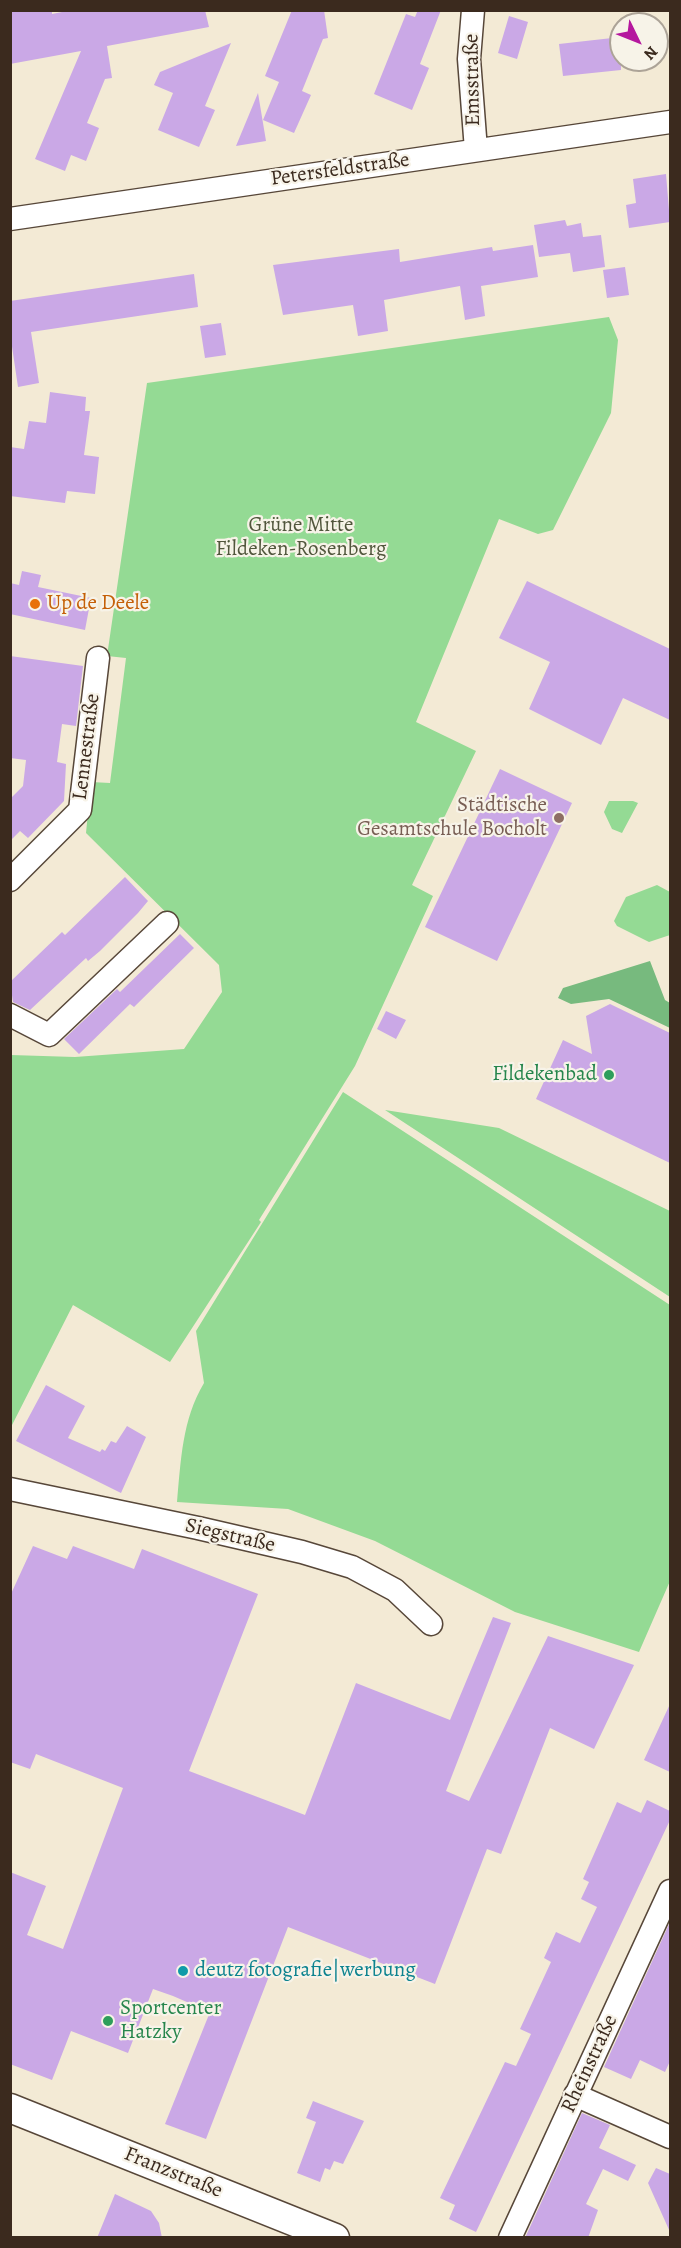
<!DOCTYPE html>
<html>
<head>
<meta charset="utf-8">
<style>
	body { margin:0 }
	#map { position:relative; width:681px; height:2248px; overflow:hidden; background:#f3ead5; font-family:Alegreya,serif }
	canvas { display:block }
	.frame { position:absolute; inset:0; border:12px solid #3b2a1e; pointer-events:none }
	.north { position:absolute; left:609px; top:12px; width:60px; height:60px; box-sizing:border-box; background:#f7f3e8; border:2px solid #aca397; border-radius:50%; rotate:133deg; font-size:16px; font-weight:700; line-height:24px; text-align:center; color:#3b2a1e }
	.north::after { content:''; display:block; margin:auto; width:21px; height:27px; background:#b5179e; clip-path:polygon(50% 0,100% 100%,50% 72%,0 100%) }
</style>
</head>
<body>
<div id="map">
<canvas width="681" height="2248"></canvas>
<div class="frame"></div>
<div class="north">N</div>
</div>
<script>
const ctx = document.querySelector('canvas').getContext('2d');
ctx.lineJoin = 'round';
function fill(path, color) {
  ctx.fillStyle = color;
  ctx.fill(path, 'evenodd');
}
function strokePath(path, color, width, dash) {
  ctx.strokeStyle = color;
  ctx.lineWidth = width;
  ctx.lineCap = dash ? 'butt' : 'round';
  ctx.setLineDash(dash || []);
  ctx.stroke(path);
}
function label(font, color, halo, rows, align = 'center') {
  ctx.font = font + ' Alegreya,serif';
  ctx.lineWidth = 4.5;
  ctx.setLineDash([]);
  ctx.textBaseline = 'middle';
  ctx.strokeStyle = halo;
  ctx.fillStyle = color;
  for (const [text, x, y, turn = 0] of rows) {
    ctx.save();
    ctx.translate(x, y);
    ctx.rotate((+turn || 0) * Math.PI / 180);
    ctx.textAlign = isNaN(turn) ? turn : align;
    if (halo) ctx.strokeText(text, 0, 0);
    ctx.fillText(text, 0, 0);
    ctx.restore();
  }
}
fill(new Path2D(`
	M609,317L618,340L611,413L553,530L538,534L499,519L416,722L476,751L412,885L433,896L355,1066L259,1220L261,1222L170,1362L73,1305L11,1427V1055L75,1057L184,1049L222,992L219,965L86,833L91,782L110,783L126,658L107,656L147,383Z
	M609,801H633L638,803L622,833L612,829L604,812Z
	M657,885L670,892V935L649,942L617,926L614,921L626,897Z
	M343,1092L670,1305V1581L639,1652L515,1612L375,1541L288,1509L177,1502C181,1460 182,1420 204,1383L196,1331Z
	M385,1110L499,1128L670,1211V1297Z`), '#94da94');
fill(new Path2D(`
	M650,961L665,1000L670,1003V1028L609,999L571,1004L558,998L563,988Z`), '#77ba7e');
fill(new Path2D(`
	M10,10H52V14L72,10H205L209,27L107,46L112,78L105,79L87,123L99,128L86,161L71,155L65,171L35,159L81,51L10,64Z
	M292,10H324L328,38L323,39L302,91L311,95L294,133L263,120L279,82L265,76Z
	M418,10H441L420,64L429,68L412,110L374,94L406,14L415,17Z
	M509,16L528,22L517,59L498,53Z
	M621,37V70L563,76L559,44Z
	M231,43L205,106L215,110L199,147L158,130L173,93L154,85L160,72Z
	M258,93L266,141L236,146Z
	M666,174L670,222L629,228L626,205L636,203L633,179Z
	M565,220L567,226L581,223L583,237L601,235L605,267L573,272L570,253L539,257L534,225Z
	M533,245L538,277L481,286L485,316L465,320L460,286L384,300L388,331L358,336L353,305L283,315L273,265L399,249L400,262L492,247L493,251Z
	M625,267L629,295L607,298L603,270Z
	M194,274L198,307L31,332L39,383L18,387L10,333V301Z
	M221,323L226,355L205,358L200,326Z
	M50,392L86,397L85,411H90L84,455L99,457L95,494L67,491L65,503L10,496V447L24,449L29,421L46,423Z
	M22,571L41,575L38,587L91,598L85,630L10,614V583L19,585Z
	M527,581L670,649V720L623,698L601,745L529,709L550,662L499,638Z
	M10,656L83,666L76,726L62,724L57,762L66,764L64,801L28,838L20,831L10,841V799L23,786L26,760L10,758Z
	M500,769L572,803L497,961L425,927Z
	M125,877L148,901L138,913L100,951L88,961L86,958L30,1010L13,1002L10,982L62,932L65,935Z
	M180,934L194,948L134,1007L130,1004L79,1054L64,1039L117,989L120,992Z
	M610,1004L670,1033V1163L536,1099L563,1040L592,1054L586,1016Z
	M386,1011L406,1020L396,1039L377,1029Z
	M46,1385L85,1406L68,1438L100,1452L102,1449L105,1451L111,1441L116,1443L127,1426L146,1437L121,1493L16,1441Z
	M33,1546L67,1559L73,1546L134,1569L142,1549L258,1594L189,1771L305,1815L356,1683L450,1720L493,1617L511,1623L446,1791L469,1801L548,1636L634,1665L594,1749L550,1728L501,1854L487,1849L435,1984L288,1927L206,2139L165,2124L210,2012L173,1996L153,1989L128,2053L71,2031L52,2080L10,2064V1872L46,1886L27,1935L63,1949L123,1788L36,1754L30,1769L10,1762V1596Z
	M670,1704V1772L644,1760Z
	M647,1800L670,1811V1820L476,2232L449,2219L455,2205L440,2198L505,2062L516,2066L531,2034L520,2029L551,1962L544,1958L556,1932L580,1943L597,1907L581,1899L589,1882L583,1879L617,1802L641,1813Z
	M670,1922V2061L665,2072L640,2060L631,2079L604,2067Z
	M313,2101L364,2121L343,2164L334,2161L330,2170L325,2168L320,2182L297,2173L316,2122L306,2118Z
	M582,2113L610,2125L599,2148L636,2165L628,2181L603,2169L586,2204L598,2210L588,2238H525Z
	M656,2168L670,2174V2232L648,2183Z
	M115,2194L151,2211L159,2223L162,2238H97Z`), '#caa8e6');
const minor = new Path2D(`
	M473,10L469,59L476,150
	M10,219L670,122
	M10,880L80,810L98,658
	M10,1015L49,1035L167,923
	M10,1489L198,1528L302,1552L352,1567L395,1590L431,1624
	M575,2095L670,2137
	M510,2238L670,1891`);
const tertiary = new Path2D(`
	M10,2108L335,2238`);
strokePath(minor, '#574739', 25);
strokePath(tertiary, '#574739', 31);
strokePath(minor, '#fff', 22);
strokePath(tertiary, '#fff', 28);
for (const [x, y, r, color] of [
	[35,604,6,"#e8710a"],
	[559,818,6,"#8d6e63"],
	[609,1075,6,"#2e9e5b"],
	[183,1971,6,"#0f9aa8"],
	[108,2021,6,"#2e9e5b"]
]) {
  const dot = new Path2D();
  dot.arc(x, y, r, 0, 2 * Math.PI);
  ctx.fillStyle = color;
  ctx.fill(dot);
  strokePath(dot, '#f7f3e8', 2);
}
label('21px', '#3b2a1e', '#f7f3e8', [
	["Emsstraße",473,80,-91],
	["Petersfeldstraße",340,170,-8],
	["Lennestraße",87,747,-83],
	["Siegstraße",230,1536,13],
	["Rheinstraße",590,2064,-65],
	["Franzstraße",173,2173,22]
]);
label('21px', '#51563c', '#f7f3e8', [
	["Grüne Mitte",301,526],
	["Fildeken-Rosenberg",301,550]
]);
label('21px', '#c56008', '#f7f3e8', [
	["Up de Deele",47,604]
], 'left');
label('21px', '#785e54', '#f7f3e8', [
	["Städtische",547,806],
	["Gesamtschule Bocholt",547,830]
], 'right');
label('21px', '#27864d', '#f7f3e8', [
	["Fildekenbad",597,1075],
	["Sportcenter",120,2009,"left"],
	["Hatzky",120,2033,"left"]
], 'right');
label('21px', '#0d838f', '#f7f3e8', [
	["deutz fotografie|werbung",195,1971]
], 'left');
</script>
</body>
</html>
